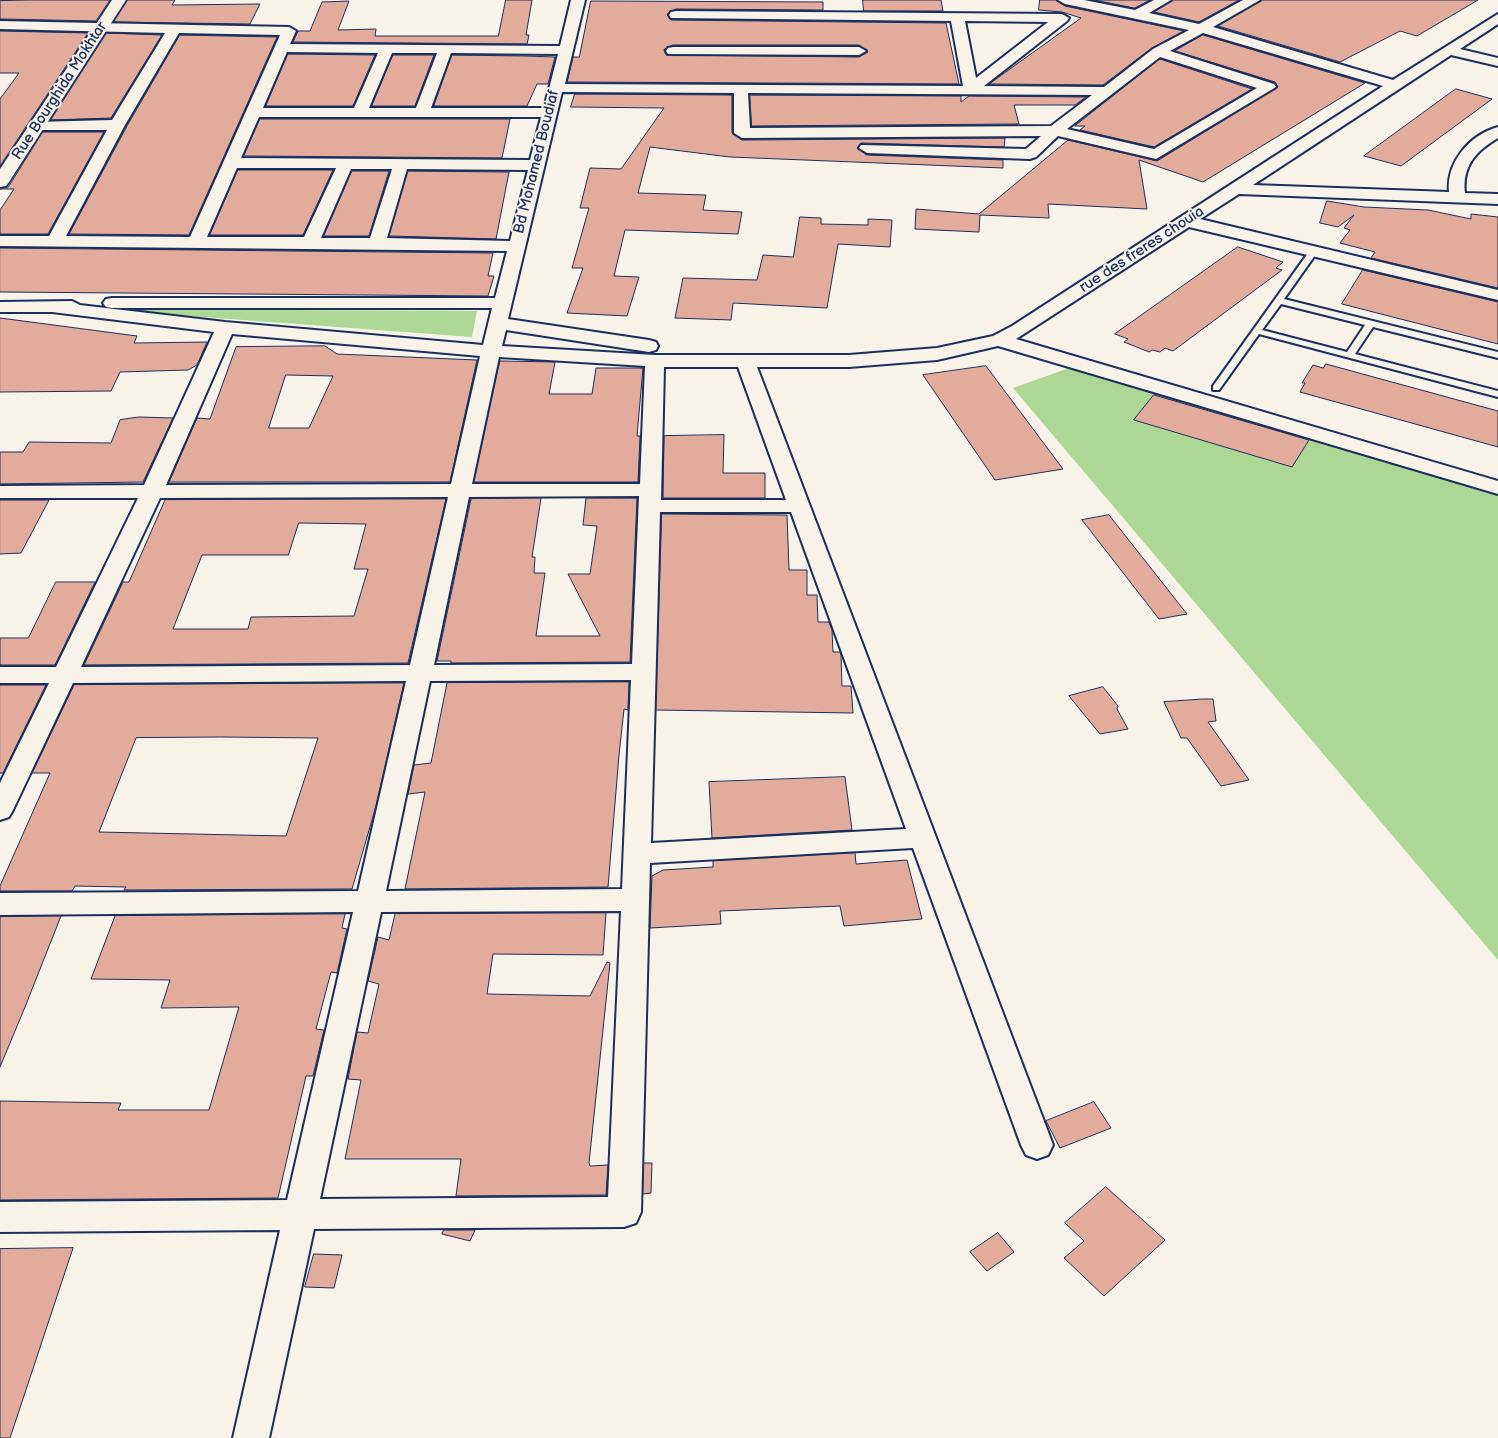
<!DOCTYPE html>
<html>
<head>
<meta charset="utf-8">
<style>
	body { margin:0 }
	canvas { display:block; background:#f7f3e8 }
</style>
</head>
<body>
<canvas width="1498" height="1438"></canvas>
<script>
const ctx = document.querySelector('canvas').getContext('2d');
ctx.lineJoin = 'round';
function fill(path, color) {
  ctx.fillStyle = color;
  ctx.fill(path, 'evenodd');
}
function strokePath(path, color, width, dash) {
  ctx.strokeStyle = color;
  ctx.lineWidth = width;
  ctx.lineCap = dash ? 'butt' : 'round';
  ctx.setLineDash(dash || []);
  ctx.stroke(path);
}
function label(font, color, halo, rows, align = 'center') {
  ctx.font = font + ' "Balsamiq Sans",sans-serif';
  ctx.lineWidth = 4;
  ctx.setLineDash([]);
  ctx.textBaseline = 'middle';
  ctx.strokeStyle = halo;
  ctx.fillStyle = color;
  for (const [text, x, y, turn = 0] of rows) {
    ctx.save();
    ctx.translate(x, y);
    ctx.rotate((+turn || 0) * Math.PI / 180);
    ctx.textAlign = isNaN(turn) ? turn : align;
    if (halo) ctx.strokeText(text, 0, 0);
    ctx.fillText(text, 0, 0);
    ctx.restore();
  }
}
fill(new Path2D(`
	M95,309L477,311L472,337Z
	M1072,367L1498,496V960L1013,388Z`), '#add794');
const building = new Path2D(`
	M31,0H110L96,21L0,19V1Z
	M128,0H175L172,5L260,4L250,24L114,22Z
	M506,0H532L526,35H529L527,44L293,42L298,31H310L322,2L349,1L338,30L376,29L375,36H498Z
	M863,0H941L943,11H864Z
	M1040,0H1056L1065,6L1184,31L1152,48L1103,85L989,84L1081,18L1062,12L1039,10Z
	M1094,0H1150L1135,8Z
	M1173,0H1239L1199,22L1154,12Z
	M1262,0H1478L1417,36L1400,31L1340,62L1218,26Z
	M591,1L823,2V10L676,9L667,14L671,20L946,23L959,84L567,82L573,57H579ZM673,45H859L868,52L859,57L666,55L664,50Z
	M0,31L88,33L0,166V99L19,73H0Z
	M107,33L162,35L111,118L51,120Z
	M180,35L277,37L189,235L69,234L127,126Z
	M1203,35L1365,83L1203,182L1139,160L1147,209L1048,204L1049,218L980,215L979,232L915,229L916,209L979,214L1068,140L1157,161L1278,87L1275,82L1175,51Z
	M288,54L375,55L353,106H266Z
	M393,55H434L415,106H372Z
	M452,55L525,56L555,57L548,84H537L527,106H434Z
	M1160,59L1252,89L1154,147L1080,130L1085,126H1075Z
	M1456,89L1492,99L1401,166L1364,156Z
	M575,94L732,95V133L742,140L1005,138L1004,147L861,143L857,148L867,155L1003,160V168L730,157L650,147L638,193L706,195L703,210L742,212L738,234L625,230L614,276L639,277L627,316L567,313L583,268H572L589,208H580L590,168L621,169L664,108L571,107Z
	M750,95L961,96V102L969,96L1086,97L1075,105H1014L1019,124L752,126Z
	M260,119H510L502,158L244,156Z
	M43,132H104L48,234H0V210L14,189H0L8,187Z
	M238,170H333L303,235H210Z
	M352,171H389L369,236H324Z
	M408,171L509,172L496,239L389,236Z
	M1327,201L1364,207L1428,210L1471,219V214L1498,217V288L1371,258L1375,252L1340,243L1350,230L1344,228L1354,215L1338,227L1320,223Z
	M800,217L821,218V224L868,225V219L892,220L890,247L838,244L827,308L733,303L731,320L675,318L683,278L757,280L763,255L793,257Z
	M1238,247L1283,262L1276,268L1282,270L1173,351L1165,348L1160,352L1152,350L1149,352L1124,342L1128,339L1115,334Z
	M0,248L493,253L488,276H494L488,296L0,292Z
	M1363,270L1498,302V344L1342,304Z
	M0,318L137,336L134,343L207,342L197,365L188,370L120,372L111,391L0,392Z
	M325,346L337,354L477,360L450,482H169L197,418L210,419L236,347ZM286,375L333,376L309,428H269Z
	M500,361L555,362L549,394H592L596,368H643L637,436H640L638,482H474Z
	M1326,364L1498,411V447L1300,392L1305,383H1302L1313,365L1323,368Z
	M986,366L1063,469L995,480L923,375Z
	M1154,395L1309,440L1292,467L1134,420Z
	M139,417L173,418L143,482L0,484V452H23L29,442L111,443L120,420Z
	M724,435L723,473H765V498H663L664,436Z
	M541,498L532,557H535L534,573H545L536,636H600L568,574H590L597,526L583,525L586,498H637L630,662L451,663V661H437L471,499Z
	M446,499L408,663L84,665L123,582H129L165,500ZM299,523L366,524L354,569H368L354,616L251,617L248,629H173L202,555H288Z
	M0,500H49L21,553L0,554Z
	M662,514L787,515L789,570H807V595H817L818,622H829L832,630L833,652H840L841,655L842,686H851L853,713L656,710Z
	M1109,515L1187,614L1159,619L1082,520Z
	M56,582H95L55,665H0V638H28Z
	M629,682L628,710L624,709L619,755L608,887L405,889L425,792L408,794L414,765L431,763L447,683Z
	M404,683L376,806L352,889L124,890L126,887L75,886L72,891H0V886L50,773H32L74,685ZM221,737L318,738L286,836L99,832L136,738Z
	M0,685H46L3,773H0Z
	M1103,687L1118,706L1117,709L1128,729L1100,734L1069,696Z
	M1203,699H1213L1216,721L1208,722L1249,780L1221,786L1187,738H1181L1164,702Z
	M845,777L852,830L712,838L709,782Z
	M855,853L856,864L907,860L922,919L844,926L840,906L720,911L721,924L650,928L652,876L663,870L713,867V861Z
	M606,913L603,955L493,954L487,994L590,996L607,962L610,963L589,1163L590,1166L608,1165L606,1195L456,1196L461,1159H345L361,1080L348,1079L357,1032L368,1033L379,984L368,981L378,937L389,940L395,914Z
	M345,914L342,928L347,929L337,973L331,972L316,1029L324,1030L313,1076H306L278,1198L0,1200V1101L121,1103L118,1110H209L239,1007L161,1008L170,980L91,979L115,916Z
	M61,916L25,1007L0,1067V917Z
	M1094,1102L1111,1128L1060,1148L1046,1121Z
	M644,1163H652L651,1193L643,1194Z
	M1106,1187L1165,1240L1104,1296L1064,1258L1084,1241L1065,1223Z
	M444,1230H475L470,1241L442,1234Z
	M998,1233L1014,1252L987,1271L970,1252Z
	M73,1248L10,1438H0V1249Z
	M314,1254L342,1255L334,1288L305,1287Z`);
fill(building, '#e3ab9b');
strokePath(building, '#1b2f5e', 1);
const lane = new Path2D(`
	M1314,248L1318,251L1284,299L1498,352V358L1373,327L1355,354L1498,391V397L1259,334L1219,390H1213V386L1311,249ZM1281,304L1365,325L1347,352L1262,330Z`);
const street = new Path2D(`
	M571,0H585L565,84L963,86L951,21L671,18L669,15L671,12L676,11L1062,14L1069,18L1067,21L984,86L1104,87L1153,49L1189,30L1065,4L1058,0H1084L1135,10L1154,0H1171L1149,13L1199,24L1243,0H1260L1213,27L1393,80L1498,14V24L1460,49L1498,58V66L1451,55L1253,185L1449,192C1446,163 1469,135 1498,127V138C1476,151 1462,166 1465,193L1498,194V204L1239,194L1200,219L1498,290V300L1189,227L1016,339L1498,481V494L998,346L937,360L849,367H757L1053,1145L1048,1155L1037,1159L1026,1155L1021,1145L913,848L650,863L641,1212L636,1223L624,1227L314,1229L269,1438H233L280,1230L0,1232V1202L287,1200L353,912L0,915V893L358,891L406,681L73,683L13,810L9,817L0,820V783L49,683H0V667H56L138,498H0V486L144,485L214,332L52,312H0V302L72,301L80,305L225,322L483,345L492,308H112L106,307L103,303L106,299L112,298H495L507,251L0,246V236H49L107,130H39L34,128L31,125L34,122L112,120L165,33L0,29V21L289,27L296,31L290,44L560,46ZM965,21L1048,22L976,78ZM179,33L280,35L190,237L66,236L125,125ZM1203,33L1383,86L1012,326L993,336L937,348L849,355H655L502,346L506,330L649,352L656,350L658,346L656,342L649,340L508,319L562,92L734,93V133L742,138L1041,136L1026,149L861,145L859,148L867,153L1030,159L1036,157L1058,136L1156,159L1276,87L1274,84L1170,51ZM287,52L378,53L354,108H263ZM392,53H437L416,108H369ZM451,53L558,54L544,108H431ZM1160,57L1257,88L1154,149L1067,129ZM748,93L1092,95L1051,126L750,128ZM259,117H541L530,160L241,158ZM237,168H336L304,237H207ZM351,169H392L370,238H321ZM407,169L528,170L510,241L387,238ZM232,334L480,356L451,484L166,485ZM499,357L645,366L640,484H472ZM664,367H738L786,500H661ZM639,496L632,664L434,665L469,497ZM448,497L410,665L81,667L160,498ZM660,512H791L906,829L651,843ZM631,680L622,889L386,891L430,681ZM621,911L608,1197L320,1199L381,912Z
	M673,47H859L866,51L859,55L668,54L666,51L668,48Z`);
const secondary = new Path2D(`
	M112,0H126L9,182L6,186L0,187V169Z`);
strokePath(lane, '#1b2f5e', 4);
strokePath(street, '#1b2f5e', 4);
strokePath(secondary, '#1b2f5e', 3);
fill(lane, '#f7f3e8');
fill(street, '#f7f3e8');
fill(secondary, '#f7f3e8');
label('15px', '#1b2f5e', '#f7f3e8', [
	["Rue Bourghida Mokhtar",60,91,-57],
	["Bd Mohamed Boudiaf",537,162,-76],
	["rue des freres chouia",1142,250,-33]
]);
</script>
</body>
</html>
